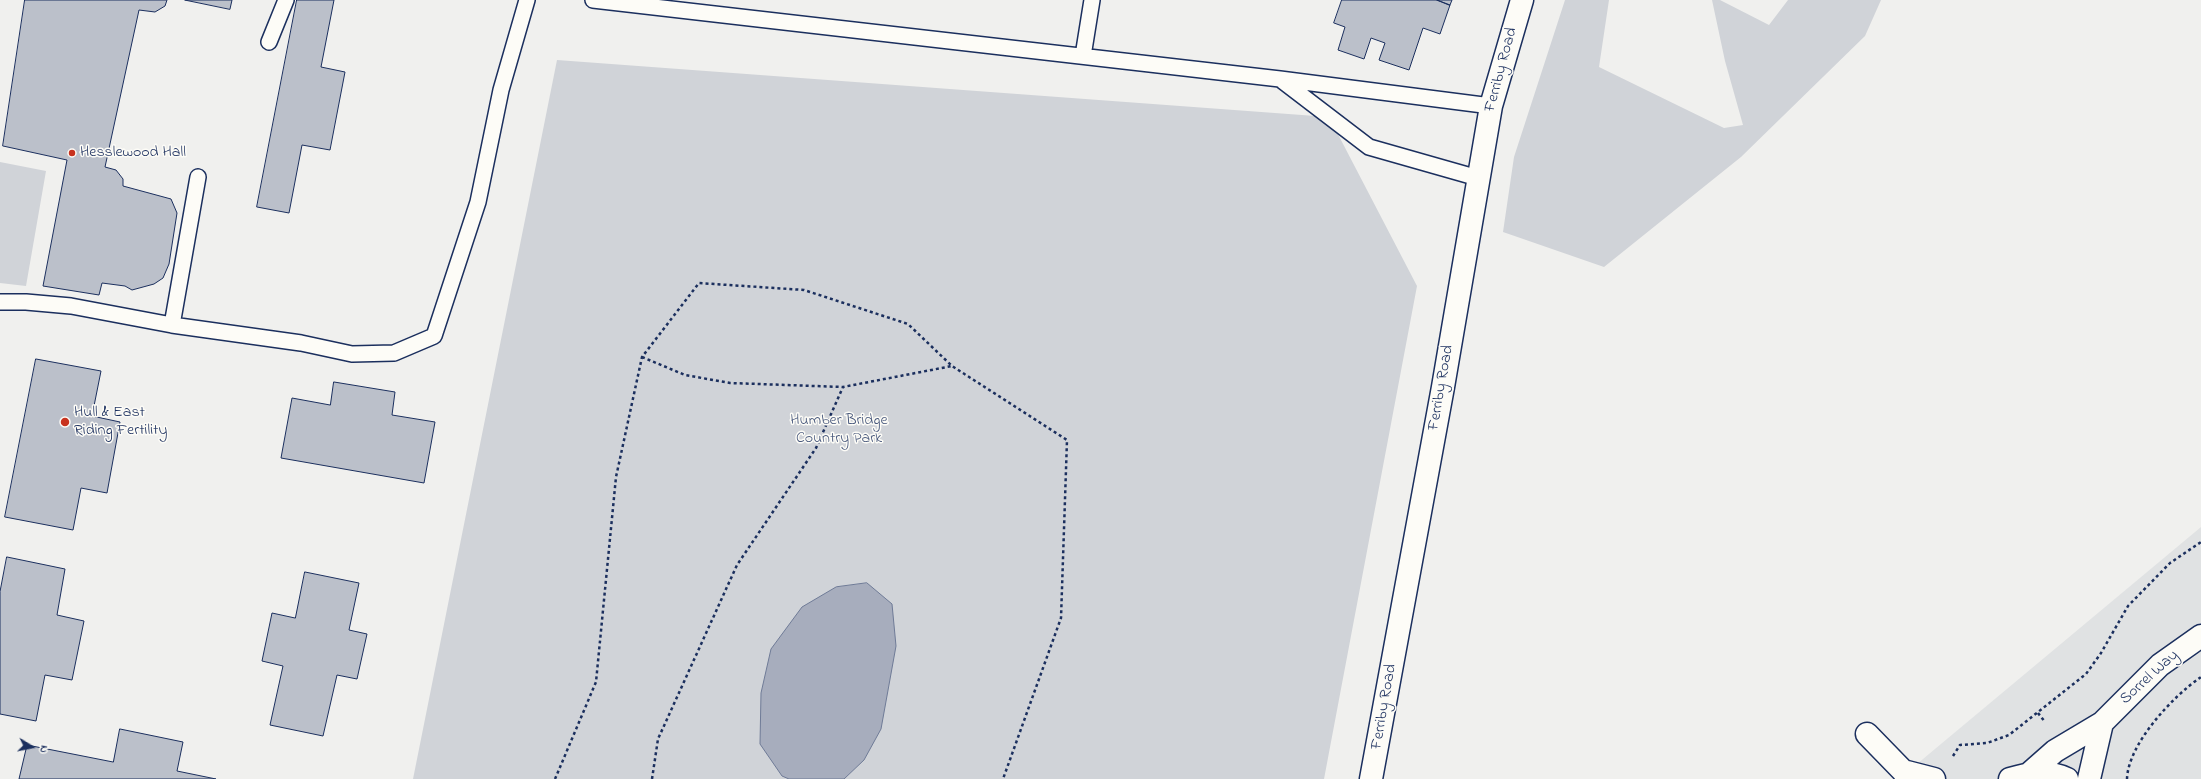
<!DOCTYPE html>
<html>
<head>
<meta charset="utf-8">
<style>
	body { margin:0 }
	#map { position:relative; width:2201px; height:779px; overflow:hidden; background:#f0f0ee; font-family:"Indie Flower",sans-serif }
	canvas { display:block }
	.north { position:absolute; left:12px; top:727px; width:40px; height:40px; -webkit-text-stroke:3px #fdfcf7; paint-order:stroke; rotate:100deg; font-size:11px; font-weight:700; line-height:16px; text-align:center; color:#1b2f5e }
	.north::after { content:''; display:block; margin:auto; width:14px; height:18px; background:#1b2f5e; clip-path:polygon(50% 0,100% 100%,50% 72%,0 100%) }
</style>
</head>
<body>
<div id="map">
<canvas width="2201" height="779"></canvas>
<div class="north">N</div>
</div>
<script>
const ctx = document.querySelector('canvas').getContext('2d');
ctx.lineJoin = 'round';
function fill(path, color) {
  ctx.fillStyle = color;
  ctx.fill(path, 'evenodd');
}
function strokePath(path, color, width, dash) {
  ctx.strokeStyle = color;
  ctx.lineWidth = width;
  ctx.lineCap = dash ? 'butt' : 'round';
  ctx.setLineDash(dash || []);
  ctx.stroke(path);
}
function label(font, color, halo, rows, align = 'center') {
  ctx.font = font + ' "Indie Flower",sans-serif';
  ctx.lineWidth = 3;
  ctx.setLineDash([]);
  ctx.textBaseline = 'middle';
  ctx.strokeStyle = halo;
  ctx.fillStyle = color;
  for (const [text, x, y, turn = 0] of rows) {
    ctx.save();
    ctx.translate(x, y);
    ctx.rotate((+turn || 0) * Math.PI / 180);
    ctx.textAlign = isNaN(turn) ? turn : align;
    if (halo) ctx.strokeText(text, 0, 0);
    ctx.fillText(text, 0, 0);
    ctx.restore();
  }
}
fill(new Path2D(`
	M2201,527V779H1899Z`), '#e0e2e3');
fill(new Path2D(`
	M1565,0H1609L1599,67L1724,128L1743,125L1725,61L1712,0H1720L1769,25L1788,0H1881L1865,36L1741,157L1604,267L1503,232L1514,157Z
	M557,60L1329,117L1417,286L1324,779H413Z
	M0,162L46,171L26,286L0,283Z`), '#d0d3d8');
const water = new Path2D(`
	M867,583L892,604L896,646L881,729L864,760L844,779H789L782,776L760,744L761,693L771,649L802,607L836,587Z`);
fill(water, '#a7adbd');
strokePath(water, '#6f7b97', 1);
const building = new Path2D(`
	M25,0H167L165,6L155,12L139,10L105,167L116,170L123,179V186L171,199L177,213L169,264L163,278L154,284L132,290L125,286L102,283L99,295L43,286L67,160L3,146Z
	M185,0H232L230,9Z
	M297,0H334L321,67L345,72L330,150L302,145L289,213L257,207Z
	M1342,0H1437L1450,5L1440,34L1423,28L1409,70L1379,60L1385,43L1371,38L1364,59L1338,50L1345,27L1334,23Z
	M1437,0H1452L1450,5Z
	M36,359L101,371L92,416L120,422L107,493L81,488L73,530L5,517Z
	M334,382L395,392L392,415L435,422L424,483L281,458L292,398L330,405Z
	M7,557L65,569L57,615L84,621L72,680L45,675L36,721L0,714V592Z
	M305,572L359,583L349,630L367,634L357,679L337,675L323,736L270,725L283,666L262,661L272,613L295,618Z
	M120,729L183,742L177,771L216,779H19L27,745L113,762Z`);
fill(building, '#bbc0ca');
strokePath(building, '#1b2f5e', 1);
const lane = new Path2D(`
	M593,0L1280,79L1491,106
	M269,42L286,0
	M1083,56L1092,0
	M1280,79L1369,147L1478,178
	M0,302H26L71,306L172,325L301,343L352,354L394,353L434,336L478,202L501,90L527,0
	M172,325L198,177`);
const street = new Path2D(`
	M1867,734L1903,771L1908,779
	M1903,771L1934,779
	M2030,773L2055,751L2102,723L2160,665L2201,636
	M2010,779C2029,773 2048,770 2067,779
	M2089,779L2102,723`);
const secondary = new Path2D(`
	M1371,779L1443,387L1491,106L1522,0`);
strokePath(lane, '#1b2f5e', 18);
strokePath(street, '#1b2f5e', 25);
strokePath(secondary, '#1b2f5e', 25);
strokePath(new Path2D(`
	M642,357L685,375L730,383L843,387
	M2038,713L2045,722
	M1953,756L1960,745L1987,743L2009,735L2086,674L2101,653L2128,606L2170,563L2201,542
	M555,779L596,682L616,477L642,357L699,283L804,290L908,324L952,366L1067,440L1061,618L1003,779
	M652,779L658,739L737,565L816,448L843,387L952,366
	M2127,779C2128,744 2173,696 2201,677`), '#1b2f5e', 2.5, [3, 3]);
strokePath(lane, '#fdfcf7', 15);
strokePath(street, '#fdfcf7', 22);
strokePath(secondary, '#fdfcf7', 22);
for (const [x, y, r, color] of [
	[72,153,4,"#c8321e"],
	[65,422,5,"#c8321e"]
]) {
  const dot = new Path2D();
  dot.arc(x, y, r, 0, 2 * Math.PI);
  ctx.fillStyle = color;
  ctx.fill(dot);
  strokePath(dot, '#fdfcf7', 1.5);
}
label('16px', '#1b2f5e', '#fdfcf7', [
	["Ferriby Road",1502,70,-75],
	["Ferriby Road",1442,388,-80],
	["Sorrel Way",2150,678,-42],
	["Ferriby Road",1385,707,-80]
]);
label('16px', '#1b2f5e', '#fdfcf7', [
	["Hesslewood Hall",80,153],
	["Hull & East",74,413],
	["Riding Fertility",74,431]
], 'left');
label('16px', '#48587c', '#fdfcf7', [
	["Humber Bridge",839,421],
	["Country Park",839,439]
]);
</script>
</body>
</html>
